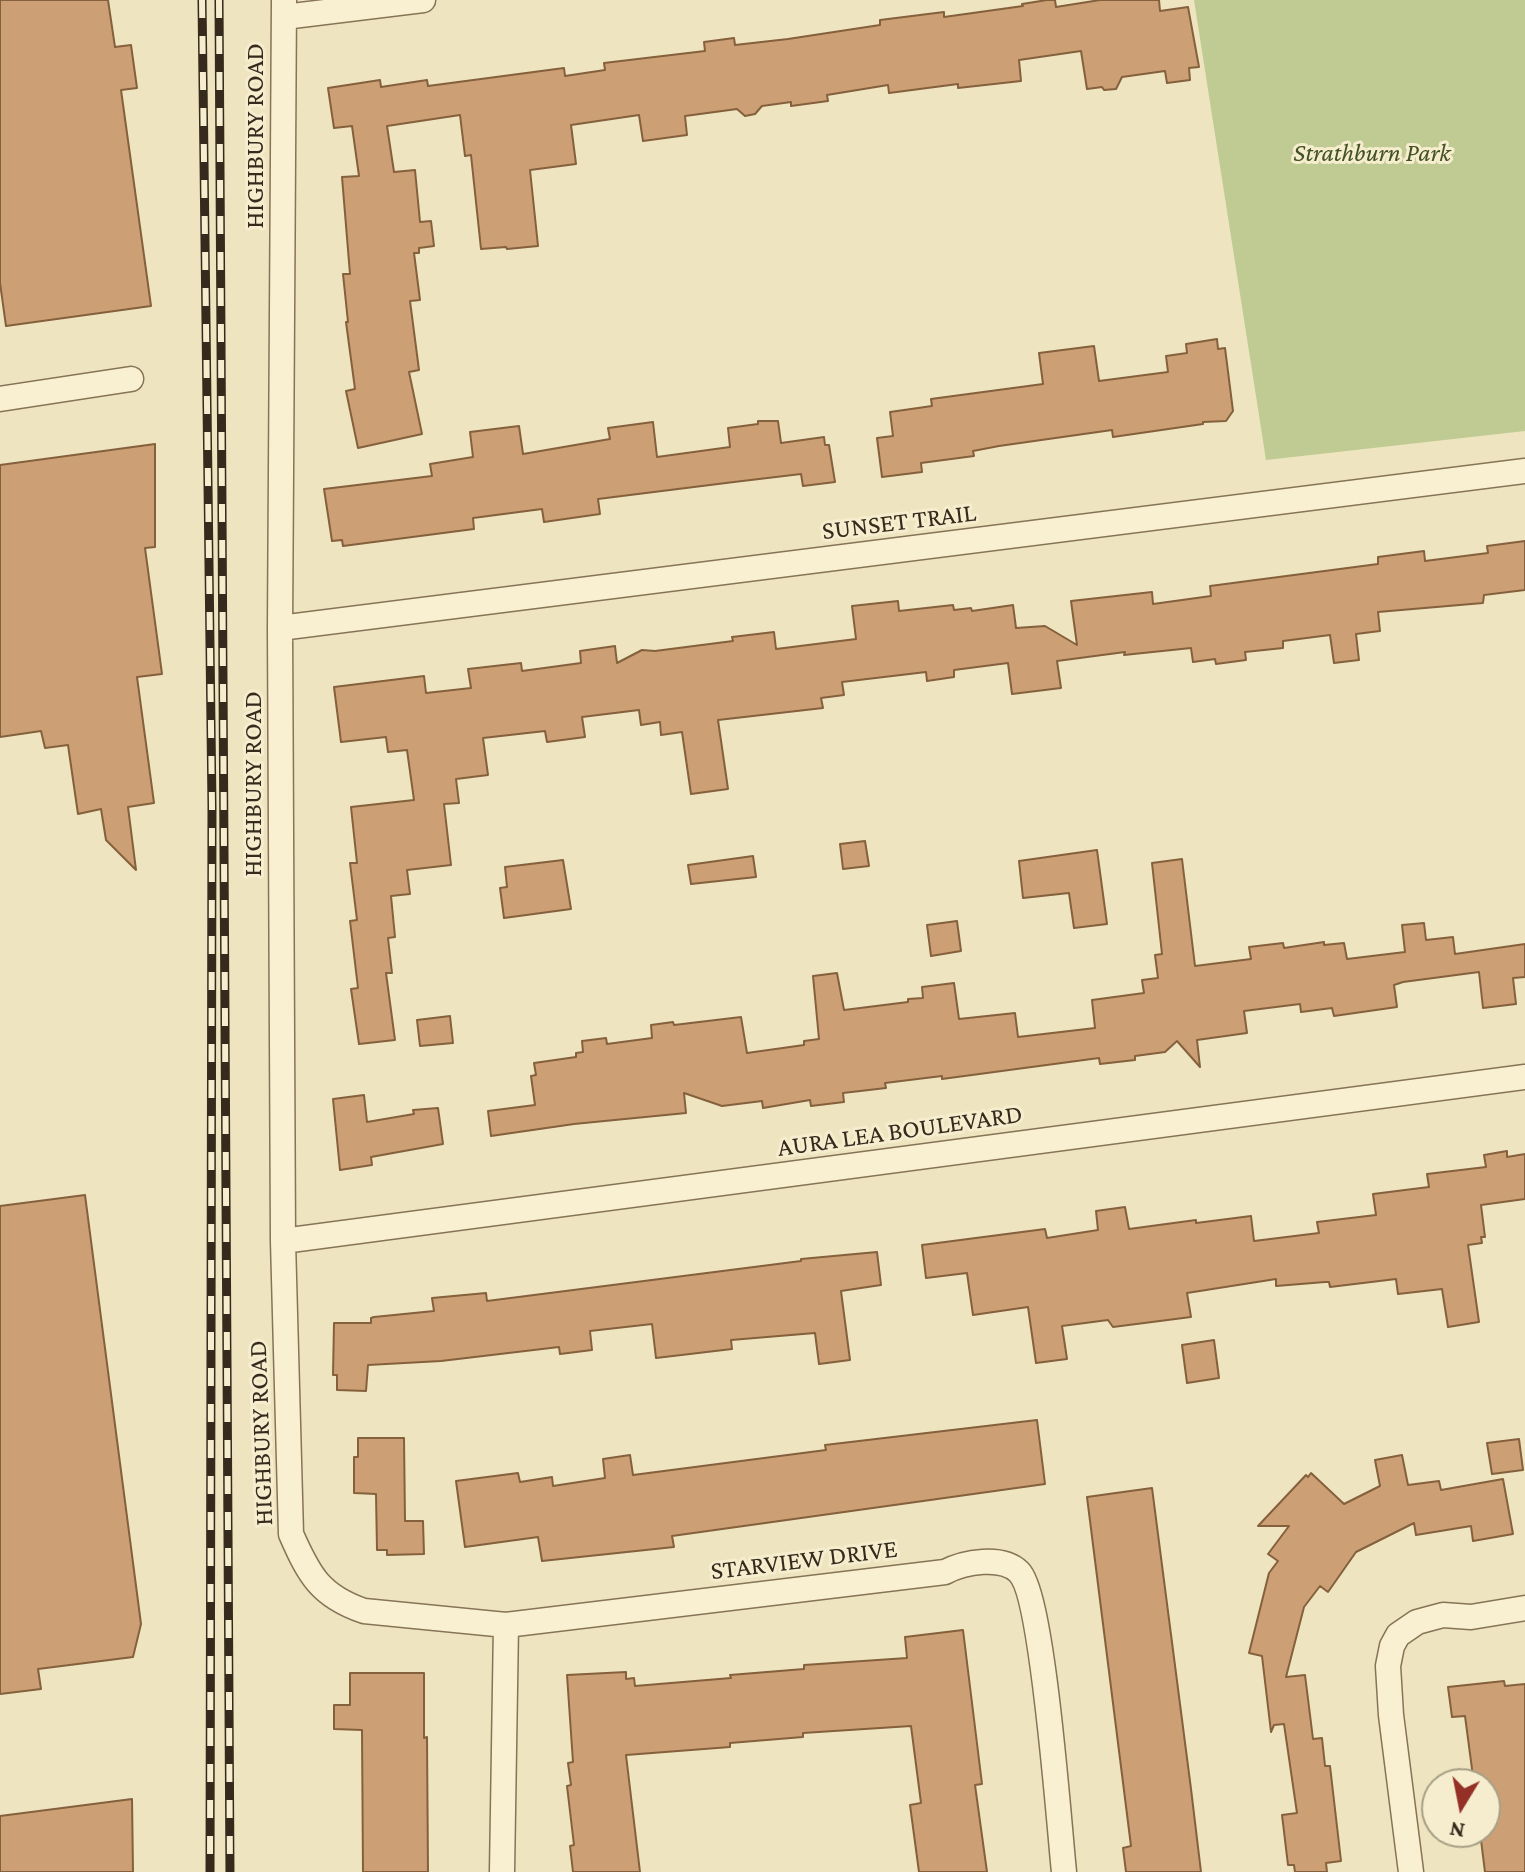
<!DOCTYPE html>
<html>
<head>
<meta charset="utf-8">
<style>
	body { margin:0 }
	#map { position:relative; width:1525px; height:1872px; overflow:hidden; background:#eee4bf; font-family:"Crimson Pro",serif }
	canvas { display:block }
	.north { position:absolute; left:1421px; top:1768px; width:80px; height:80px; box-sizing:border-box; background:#f5edce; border:2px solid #a89f87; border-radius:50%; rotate:190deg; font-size:22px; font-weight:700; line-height:32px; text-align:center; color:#352a1c }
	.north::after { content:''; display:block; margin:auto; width:28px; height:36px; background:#953027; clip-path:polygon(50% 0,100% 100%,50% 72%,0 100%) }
</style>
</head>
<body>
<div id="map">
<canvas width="1525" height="1872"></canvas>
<div class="north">N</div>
</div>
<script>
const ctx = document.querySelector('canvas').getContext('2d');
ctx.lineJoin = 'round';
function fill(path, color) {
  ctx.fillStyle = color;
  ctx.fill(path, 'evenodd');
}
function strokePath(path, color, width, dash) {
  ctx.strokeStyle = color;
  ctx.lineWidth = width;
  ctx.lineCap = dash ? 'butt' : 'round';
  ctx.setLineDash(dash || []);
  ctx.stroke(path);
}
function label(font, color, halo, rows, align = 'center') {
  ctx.font = font + ' "Crimson Pro",serif';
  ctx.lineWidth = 6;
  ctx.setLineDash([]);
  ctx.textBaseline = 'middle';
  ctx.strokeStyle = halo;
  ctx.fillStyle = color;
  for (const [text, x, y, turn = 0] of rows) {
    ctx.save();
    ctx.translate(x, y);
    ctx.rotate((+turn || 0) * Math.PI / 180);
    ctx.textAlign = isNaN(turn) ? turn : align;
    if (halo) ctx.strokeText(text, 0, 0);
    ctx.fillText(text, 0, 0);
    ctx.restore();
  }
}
fill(new Path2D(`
	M1194,0H1525V431L1266,460Z`), '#c0cb93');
const building = new Path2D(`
	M0,0H108L115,47L131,45L137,88L121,90L151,306L6,326L0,283Z
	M1047,0H1055L1056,7L1100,0H1159L1160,11L1188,7L1199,67L1189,68L1190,80L1167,83L1165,71L1122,77L1116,89L1104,90L1102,87L1087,89L1081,51L1019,60L1021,81L958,88V84L889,93L888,85L827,95L828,101L791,106V102L762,106L755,114L745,116L737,109L685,116L687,135L643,141L639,115L571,125L576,164L530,170L538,246L507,249L506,247L481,249L471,155L465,156L460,115L387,126L394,172L415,170L420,222L431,221L434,246L419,248V253H414L420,300L410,301L419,370L409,372L422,434L358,448L346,391L355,389L346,322H348L343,274H350L342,177L359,176L352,126L334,128L328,88L380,80L381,87L427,80L428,86L564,68L565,76L605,70L604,63L705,51L704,42L734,38L735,45L788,39L880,25V20L944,12V17L1023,6L1022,4Z
	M1217,339L1218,349L1225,348L1233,411L1226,421L1203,422V424L1113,437L1112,430L999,446L973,451L974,456L921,463L922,472L882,477L877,438L893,436L890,412L932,406L931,399L1043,384L1039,353L1094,346L1099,381L1168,372L1166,356L1187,353L1186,344Z
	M758,421H778L781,443L824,437L825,445H829L835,482L803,486L801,474L734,482L598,499L600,514L544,522L542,509L473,518L474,529L343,546L342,540L332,541L324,489L432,476L430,464L473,457L470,432L519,426L523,454L610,439L608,428L653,422L657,457L730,447L728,428L758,424Z
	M155,444V547L145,548L162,674L137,677L154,803L128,807L136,870L106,840L101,809L78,814L68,745L45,748L41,731L0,737V465Z
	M1525,541V590L1484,595L1483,603L1378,612L1380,631L1356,634L1359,660L1334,663L1330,635L1283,641V648L1245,652L1246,660L1216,664L1215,659L1193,662L1191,648L1124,655L1125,652L1057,661L1061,688L1012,694L1008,663L954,670V677L927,681L926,672L842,682L844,695L821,698L823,708L718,720L728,789L691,794L682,732L661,735L660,722L641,725L639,710L582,717L585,737L547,742L545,731L483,738L488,775L456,779L459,803L444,804L451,865L407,870L410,894L391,896L395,937L388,938L392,973H386L395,1040L359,1044L351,989L358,988L350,921L357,920L350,863H357L351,807L414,800L407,750L388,752L386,737L341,742L334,687L424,676L426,693L471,688L468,669L521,663L522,671L581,663L580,651L615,646L617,663L642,650L655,651L733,641L732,637L774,632L776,649L856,639L852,606L898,601L899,611L953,605L954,610L971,608L972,611L1013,605L1016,628L1045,626L1077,645L1071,601L1152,592L1153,604L1211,596L1210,586L1378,564V557L1424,551L1425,561L1488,553L1487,546Z
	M865,841L869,866L843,869L840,844Z
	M1097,850L1107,924L1074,928L1069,893L1023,898L1019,861Z
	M753,856L756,877L691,884L688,865Z
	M1182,859L1195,966L1251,959L1249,947L1283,943L1284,948L1324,942V945L1344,943L1347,959L1405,952L1402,925L1424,923L1426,940L1453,937L1455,954L1525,944V977L1513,978L1516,1004L1483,1008L1479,972L1403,982L1394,985L1397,1007L1334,1016L1332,1008L1301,1012L1300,1004L1244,1011L1247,1033L1197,1040L1200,1067L1177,1041L1165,1052L1135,1056V1060L1100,1064L1099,1058L942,1079V1076L885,1083L886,1088L843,1093L844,1102L811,1106L810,1100L763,1108L762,1101L722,1106L684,1093L686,1113L574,1124L491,1136L488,1111L535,1105L531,1076L536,1075L534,1063L576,1057V1053L583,1052L582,1041L606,1038L607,1044L652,1038L651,1025L673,1022L674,1025L741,1017L747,1053L804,1045V1041L819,1039L813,976L837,973L844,1010L908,1002V999L923,998L922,987L954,983L959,1019L1015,1013L1018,1037L1095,1028L1092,1000L1144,993L1142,980L1158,978L1155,955L1162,954L1152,863Z
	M563,860L571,909L504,918L500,888L507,887L505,867Z
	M957,921L961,951L931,956L927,925Z
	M450,1016L453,1043L420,1046L417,1020Z
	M364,1095L367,1122L414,1114L413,1110L438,1108L443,1144L371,1157L372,1165L340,1170L333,1099Z
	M1507,1151V1157L1525,1154V1199L1481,1205L1485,1237H1481L1482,1243L1468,1245L1479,1322L1448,1327L1442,1289L1398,1294L1396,1279L1330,1287L1329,1282H1325L1276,1286V1279L1187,1293L1191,1317L1113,1327L1108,1320L1062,1326L1067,1359L1036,1363L1028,1307L973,1315L967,1273L926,1278L922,1245L1045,1229L1047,1238L1098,1230L1096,1211L1125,1207L1129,1229L1196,1220V1223L1251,1216L1254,1241L1319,1233L1317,1222L1376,1215L1373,1194L1429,1187L1427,1174L1486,1167L1484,1155Z
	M85,1195L141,1624L133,1657L38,1669L41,1689L0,1694V1206Z
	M877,1252L881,1285L841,1291L850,1360L819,1364L815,1333L731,1340L732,1349L656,1358L652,1324L590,1331L592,1350L560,1354L559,1347L441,1361L368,1365L366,1391L337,1390V1375H333L334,1323H371V1318L374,1317L434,1311L432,1298L486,1293L487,1301L801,1261V1259Z
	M1214,1340L1219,1378L1187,1383L1182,1345Z
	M1037,1420L1045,1484L672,1536L674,1547L542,1561L538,1537L465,1547L456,1481L518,1473L520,1482L552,1477L553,1486L605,1478L603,1459L630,1455L633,1475L826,1450L825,1445Z
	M358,1438H404L405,1521H423L424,1554L387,1555V1550H377L376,1494L354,1493V1457H358Z
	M1519,1439L1523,1470L1492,1474L1487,1443Z
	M1402,1455L1408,1485L1439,1481L1441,1490L1503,1479L1513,1534L1473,1541L1471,1526L1416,1535L1414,1523L1356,1552L1328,1592L1320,1586L1304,1607L1286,1677L1305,1675L1313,1739L1322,1738L1325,1766H1330L1341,1861L1326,1863L1327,1872H1295L1294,1865H1288L1282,1815L1297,1813L1284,1724L1274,1725L1271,1732L1262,1656L1249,1653L1269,1573L1278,1561L1268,1554L1289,1526H1258L1306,1475L1308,1477L1311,1473L1344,1504L1380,1486L1375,1460Z
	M1152,1488L1191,1789L1201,1872H1126L1123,1848L1131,1846L1087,1497Z
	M963,1630L982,1784L975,1785L987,1872H919L910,1805L921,1803L911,1726L803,1733V1737L730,1743V1747L626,1755L640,1872H573L570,1846L574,1845L567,1786L571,1785L568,1763L573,1762L567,1675L626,1672V1679L634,1678L635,1686L731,1678L730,1675L804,1669V1665L907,1658L905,1637Z
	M350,1673H424V1738L427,1737L428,1872H363L362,1730L334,1729V1705H350Z
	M1504,1681L1505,1686L1525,1684V1872H1485L1480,1832H1485V1784H1474L1465,1716L1452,1717L1448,1687Z
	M132,1799L133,1872H0V1816Z`);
fill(building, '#cca074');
strokePath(building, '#85603d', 2);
const minor = new Path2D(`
	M284,0L280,628L283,1241L291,1534C309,1575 320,1596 364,1611L506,1625L945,1572C964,1562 1002,1555 1019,1572C1043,1596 1059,1825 1064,1872
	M284,17L423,0
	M0,399L131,379
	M280,628L1525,471
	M283,1241L1525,1077
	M502,1872L506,1625
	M1411,1872L1391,1715L1388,1666L1392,1646L1398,1635L1417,1622L1443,1615L1471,1617L1525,1608`);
strokePath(minor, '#867457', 27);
strokePath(minor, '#f9f0d2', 24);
const rail = new Path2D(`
	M202,0L212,806L210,1872
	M219,0L230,1872`);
strokePath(rail, '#352a1c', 9);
strokePath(rail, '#f5edce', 6, [18]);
label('26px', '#352a1c', '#f5edce', [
	["HIGHBURY ROAD",255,136,-90],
	["SUNSET TRAIL",899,522,-7],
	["HIGHBURY ROAD",253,784,-90],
	["AURA LEA BOULEVARD",900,1131,-8],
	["HIGHBURY ROAD",261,1433,-92],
	["STARVIEW DRIVE",804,1560,-7]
]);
label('italic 26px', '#425222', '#f5edce', [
	["Strathburn Park",1372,153]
]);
</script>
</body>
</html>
